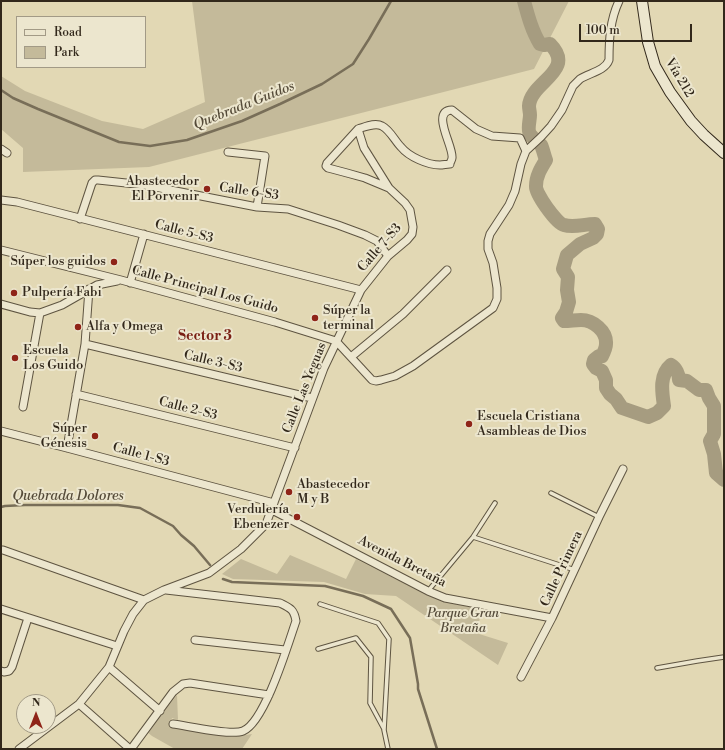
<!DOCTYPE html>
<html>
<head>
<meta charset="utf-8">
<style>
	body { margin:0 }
	#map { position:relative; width:725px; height:750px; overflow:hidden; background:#e2d8b4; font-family:"Libre Bodoni",serif }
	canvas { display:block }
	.frame { position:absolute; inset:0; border:2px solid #32281b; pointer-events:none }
	.legend { position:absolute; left:16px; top:16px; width:130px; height:52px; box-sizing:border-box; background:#ece6ce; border:1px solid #a29a86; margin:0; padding:5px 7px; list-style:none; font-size:12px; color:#32281b }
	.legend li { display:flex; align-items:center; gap:8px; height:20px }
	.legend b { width:20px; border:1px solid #a29a86 }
	.north { position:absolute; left:16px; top:694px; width:40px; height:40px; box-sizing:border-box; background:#ece6ce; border:1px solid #a29a86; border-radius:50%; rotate:0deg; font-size:11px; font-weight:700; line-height:16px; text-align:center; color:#32281b }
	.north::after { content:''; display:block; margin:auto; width:14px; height:18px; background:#8f2418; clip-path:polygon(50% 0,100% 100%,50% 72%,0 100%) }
	.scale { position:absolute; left:579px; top:24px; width:113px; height:18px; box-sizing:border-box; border:2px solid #32281b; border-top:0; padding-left:5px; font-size:12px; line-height:14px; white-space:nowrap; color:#32281b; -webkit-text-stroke:3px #ece6ce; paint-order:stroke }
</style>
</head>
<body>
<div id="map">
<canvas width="725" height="750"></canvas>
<div class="frame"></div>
<ul class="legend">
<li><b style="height:5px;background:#ece6ce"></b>Road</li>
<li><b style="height:11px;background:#c4ba9a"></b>Park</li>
</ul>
<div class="north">N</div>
<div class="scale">100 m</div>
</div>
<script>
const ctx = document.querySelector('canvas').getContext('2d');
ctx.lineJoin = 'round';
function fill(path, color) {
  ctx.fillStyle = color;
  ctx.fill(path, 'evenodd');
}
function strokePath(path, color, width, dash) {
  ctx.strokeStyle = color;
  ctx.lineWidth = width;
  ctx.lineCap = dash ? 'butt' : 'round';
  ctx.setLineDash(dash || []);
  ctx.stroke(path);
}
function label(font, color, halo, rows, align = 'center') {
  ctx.font = font + ' "Libre Bodoni",serif';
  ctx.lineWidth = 4;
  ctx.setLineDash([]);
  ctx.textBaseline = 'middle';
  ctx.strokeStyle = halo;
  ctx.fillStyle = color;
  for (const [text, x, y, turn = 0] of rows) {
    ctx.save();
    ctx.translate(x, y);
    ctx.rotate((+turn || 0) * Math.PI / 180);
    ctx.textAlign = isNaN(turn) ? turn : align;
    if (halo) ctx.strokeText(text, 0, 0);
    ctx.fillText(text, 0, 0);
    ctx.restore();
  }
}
fill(new Path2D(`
	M192,1H569L534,69L149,167L23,172V148L1,129V76L25,91L102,121L143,129L205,102Z
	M290,555L346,579L356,559L413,588L443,601L482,610L476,633L508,643L498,665L396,596L365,594L324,582L233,579L222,574L241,559L277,574Z
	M177,695L178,720L172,718L170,725L232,737L252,734L242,749H175L152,736L147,732Z`), '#c4ba9a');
strokePath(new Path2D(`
	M1,90L13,98L38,109L119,142L150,146L187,140L242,121L280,104L322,84L353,64L369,39L391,1
	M1,507L5,506L25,505H118L140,508L173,526L181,535L194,546L210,565
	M223,579L232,582L325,586L363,596L391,609L410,638L418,684V689L437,749`), '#786e58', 2.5);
strokePath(new Path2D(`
	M524,1C528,16 532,31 540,44L544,45L550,44C577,71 530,82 529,106C529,109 530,112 530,115C530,121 527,129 530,134C532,138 538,141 541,145C543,149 544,155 546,160C541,168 536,176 536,186C535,193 556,223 564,225C574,228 584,224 595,224L598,229L597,234L593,238L580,244L567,255L563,269L568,277L567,290L569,302L566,312L562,318L564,321C570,321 575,320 581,320C593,320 607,331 606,344C606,348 604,352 602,356H599L594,360L593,364L596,368L602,371L606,380V388L610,394L616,399L622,408L648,417L657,413L664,406C662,392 659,375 671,365C676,368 679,374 679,380L687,381L699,390H706L709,398L714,406V434L710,441L714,454L716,473L724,480`), '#a69c80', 14);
const service = new Path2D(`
	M551,493L599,517
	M473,537L575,570
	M428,591L473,537L495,503
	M320,604L378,623L389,639L384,730L388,749
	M318,649L356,638L371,657L370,703L384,729
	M657,668L697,661L724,657`);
const minor = new Path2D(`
	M358,129L327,163L326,166L328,168L332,169L347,173L365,178L389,188
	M1,149L7,153
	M228,152L265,156L257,207
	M1,200L17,202L361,290
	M80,219L92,183L95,180H98L145,185L257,207L288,209L338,225L365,235L377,241L388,256
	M1,250L121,280L275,322L336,341L372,380L376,381L381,380L395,376L413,366L493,308L497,299V288L493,263L488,249V241L490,234L509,205L515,191L521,164L526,151L541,137L551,126L562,110L573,86C575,84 578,81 580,79C589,73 605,71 609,60C609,40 610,20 619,1
	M130,283L144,234
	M1,304L30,312L40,313L62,305L97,285L117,281
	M85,344L312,398
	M351,357L403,314L447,270
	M76,394L295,448
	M23,407L40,313
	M1,431L67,448L274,503
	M67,448L85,344L89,289
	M272,510L428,591L445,598L552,618
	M1,550H3L144,600
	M166,590L280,603C290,608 294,609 296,621C288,644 265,722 243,731C231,736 188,726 173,724
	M1,609L117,646
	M195,640L285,650
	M109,667L160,711
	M1,671L4,672L9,671L12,667L28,618
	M521,677L552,618L599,517L623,469
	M79,704L130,749
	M19,749L79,704L109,667L124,631L133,614L144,600L164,590L209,573L241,549L266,524L324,368L361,290L388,256L407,240L412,234L413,227L410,210L405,203L389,188L364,148L358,129C365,127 375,122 382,126C390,130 395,141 401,147C409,157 428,165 440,165C443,165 447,164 450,164C450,162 452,160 452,158C454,147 430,111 452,110L476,129L492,136L520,138L526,151
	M131,749L173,692L183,684L190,683L269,695`);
const secondary = new Path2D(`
	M642,1L648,42L655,66L670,92L691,121L704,135L724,153`);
strokePath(service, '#5e5441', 5.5);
strokePath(minor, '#5e5441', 9);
strokePath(secondary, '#32281b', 12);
strokePath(service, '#ece6ce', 3.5);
strokePath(minor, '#ece6ce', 7);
strokePath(secondary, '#ece6ce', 10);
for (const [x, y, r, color] of [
	[207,189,4,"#8f2418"],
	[114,262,4,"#8f2418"],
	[14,293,4,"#8f2418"],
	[315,318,4,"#8f2418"],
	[78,327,4,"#8f2418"],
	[15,358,4,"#8f2418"],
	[469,424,4,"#8f2418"],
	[95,436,4,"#8f2418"],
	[289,492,4,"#8f2418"],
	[297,517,4,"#8f2418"]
]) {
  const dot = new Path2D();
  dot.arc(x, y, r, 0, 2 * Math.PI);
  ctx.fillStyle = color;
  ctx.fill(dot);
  strokePath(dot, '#ece6ce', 1.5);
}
label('13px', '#32281b', '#ece6ce', [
	["Vía 212",679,78,59],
	["Calle 6-S3",249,192,8],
	["Calle 5-S3",184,232,14],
	["Calle 7-S3",380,248,-49],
	["Calle Principal Los Guido",205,290,15],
	["Calle 3-S3",213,362,13],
	["Calle Las Yeguas",305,388,-68],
	["Calle 2-S3",188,409,14],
	["Calle 1-S3",141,455,15],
	["Avenida Bretaña",402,562,27],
	["Calle Primera",562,569,-65]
]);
label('13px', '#32281b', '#ece6ce', [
	["Abastecedor",199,182,"right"],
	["El Porvenir",199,197,"right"],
	["Súper los guidos",106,262,"right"],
	["Pulpería Fabi",22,293],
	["Súper la",323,311],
	["terminal",323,326],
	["Alfa y Omega",86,327],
	["Escuela",23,351],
	["Los Guido",23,366],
	["Escuela Cristiana",477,417],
	["Asambleas de Dios",477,432],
	["Súper",87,429,"right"],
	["Génesis",87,444,"right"],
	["Abastecedor",297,485],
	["M y B",297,500],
	["Verdulería",289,510,"right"],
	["Ebenezer",289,525,"right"]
], 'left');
label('italic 13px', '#564c3b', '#ece6ce', [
	["Parque Gran",463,614],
	["Bretaña",463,629]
]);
label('italic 14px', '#554b39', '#ece6ce', [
	["Quebrada Guidos",244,106,-22],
	["Quebrada Dolores",68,497]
]);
label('bold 14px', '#7a1f14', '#ece6ce', [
	["Sector 3",205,337]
]);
</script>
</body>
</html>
